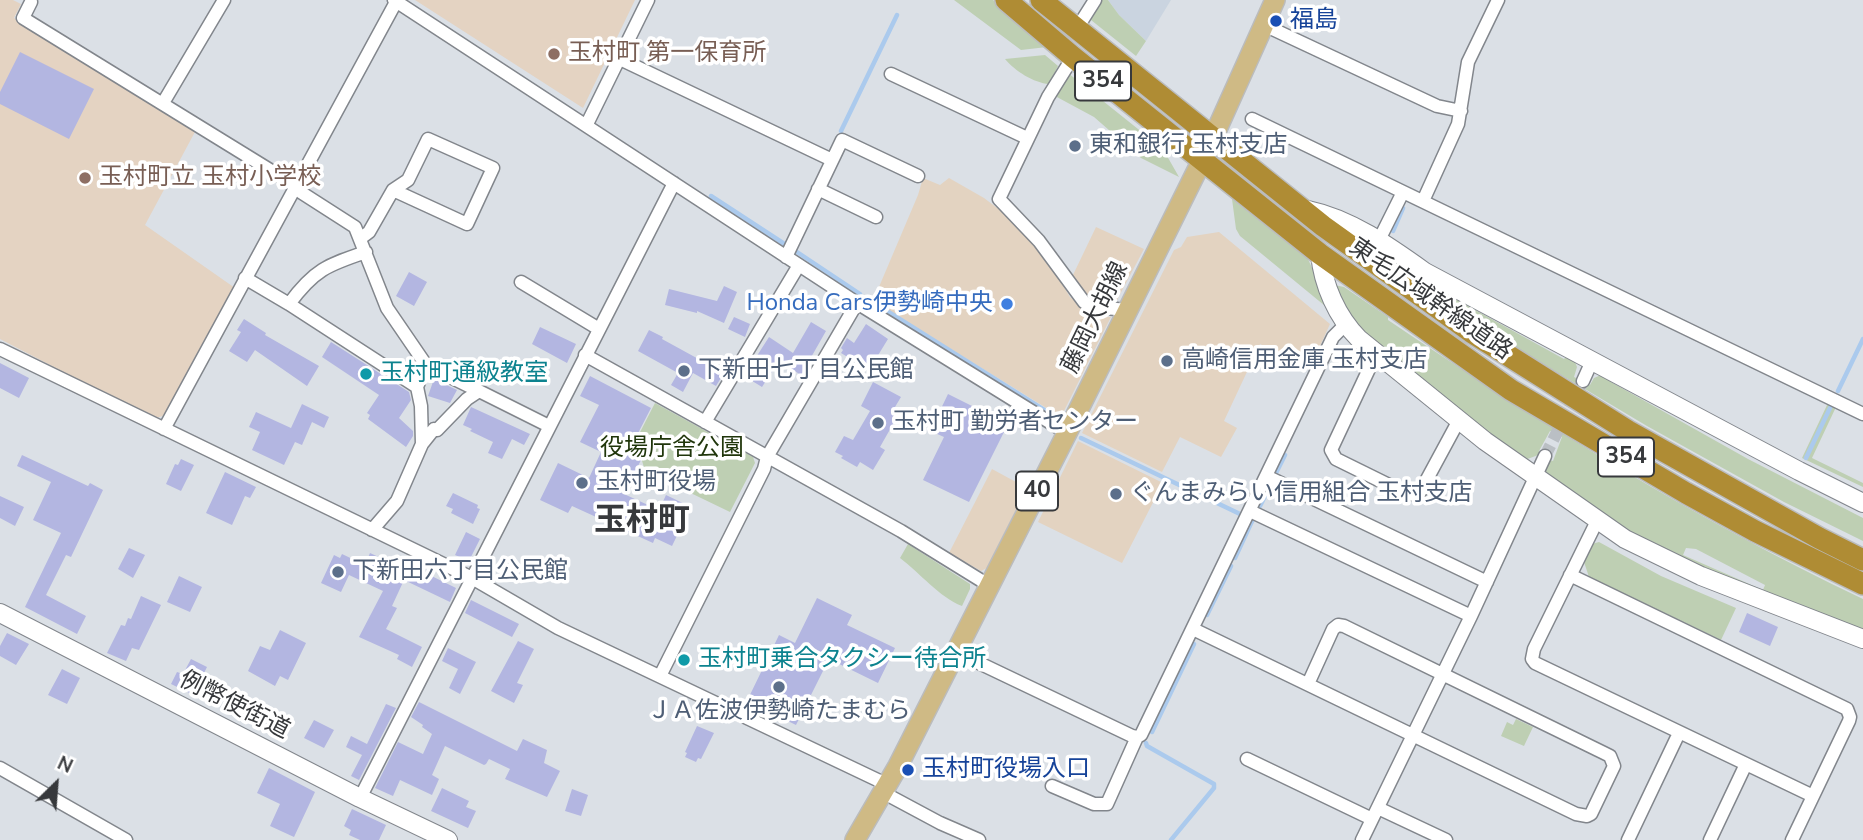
<!DOCTYPE html>
<html>
<head>
<meta charset="utf-8">
<style>
	body { margin:0 }
	#map { position:relative; width:1863px; height:840px; overflow:hidden; background:#dbe0e6; font-family:"Nunito Sans",sans-serif }
	canvas { display:block }
	.north { position:absolute; left:21px; top:749px; width:70px; height:70px; -webkit-text-stroke:5px #fff; paint-order:stroke; rotate:25deg; font-size:19px; font-weight:700; line-height:28px; text-align:center; color:#37393c }
	.north::after { content:''; display:block; margin:auto; width:24px; height:32px; background:#37393c; clip-path:polygon(50% 0,100% 100%,50% 72%,0 100%) }
</style>
</head>
<body>
<div id="map">
<canvas width="1863" height="840"></canvas>
<div class="north">N</div>
</div>
<script>
const ctx = document.querySelector('canvas').getContext('2d');
ctx.lineJoin = 'round';
function fill(path, color) {
  ctx.fillStyle = color;
  ctx.fill(path, 'evenodd');
}
function strokePath(path, color, width, dash) {
  ctx.strokeStyle = color;
  ctx.lineWidth = width;
  ctx.lineCap = dash ? 'butt' : 'round';
  ctx.setLineDash(dash || []);
  ctx.stroke(path);
}
function label(font, color, halo, rows, align = 'center') {
  ctx.font = font + ' "Nunito Sans","Noto Sans JP",sans-serif';
  ctx.lineWidth = 7;
  ctx.setLineDash([]);
  ctx.textBaseline = 'middle';
  ctx.strokeStyle = halo;
  ctx.fillStyle = color;
  for (const [text, x, y, turn = 0] of rows) {
    ctx.save();
    ctx.translate(x, y);
    ctx.rotate((+turn || 0) * Math.PI / 180);
    ctx.textAlign = isNaN(turn) ? turn : align;
    if (halo) ctx.strokeText(text, 0, 0);
    ctx.fillText(text, 0, 0);
    ctx.restore();
  }
}
fill(new Path2D(`
	M923,178L940,185L949,178L984,198L1017,223L1043,252L1070,297L1093,315L1111,317L1061,417L873,301L918,195Z
	M1096,227L1144,249L1116,302L1098,303L1086,296L1072,277Z
	M1219,232L1330,324L1310,368L1260,344L1224,421L1237,428L1221,457L1180,437L1162,472L1082,433L1174,250L1181,247L1187,237Z
	M1078,441L1163,483L1122,563L1038,522Z
	M992,469L1027,488L987,568L981,571L949,553Z`), '#e3d3c1');
fill(new Path2D(`
	M1108,0H1171L1146,41L1119,15Z`), '#cad4e0');
fill(new Path2D(`
	M0,0H13L21,4L14,18L196,130L145,225L235,288L168,414L154,419L0,339Z
	M415,0H635L583,108Z`), '#e4d3c2');
fill(new Path2D(`
	M954,0H993L1047,47L1021,50Z
	M1101,0H1108L1119,15L1146,41L1136,56L1091,20Z
	M1045,55L1058,66L1049,84C1034,83 1015,71 1005,59Z
	M1068,73L1163,149L1179,177L1141,158L1094,117L1055,96Z
	M1232,199L1308,259L1312,268H1314L1330,310L1240,236L1236,229Z
	M1384,252L1458,298L1457,300L1564,359L1566,357L1575,362L1577,367L1574,377L1590,385L1594,378L1601,375L1612,380L1611,382L1748,459L1863,518V541L1784,502L1647,426L1563,376L1478,324Z
	M1334,285L1344,287L1388,317V320C1540,423 1697,520 1863,599V632L1672,555L1634,536L1545,473L1550,460L1553,461L1562,437L1550,431L1539,451L1541,454L1522,461L1363,334L1348,315ZM1686,548L1696,549L1765,585L1763,590L1683,555Z
	M655,403L753,457L755,463L730,512L645,471L636,440Z
	M1828,403L1836,407L1812,458L1863,483V487L1802,458Z
	M1599,542L1661,576L1736,608L1721,640L1589,577L1584,562L1592,544Z
	M908,544L970,584V589L962,606C939,597 920,573 900,558Z
	M1516,719L1533,727L1524,746L1501,736L1507,722L1513,725Z`), '#becfb3');
strokePath(new Path2D(`
	M841,131L897,15
	M711,196L786,245L788,242
	M1393,231L1403,208
	M797,252L860,294
	M871,301L1049,413
	M1838,391L1863,339
	M1081,438L1240,514
	M1806,458L1830,408
	M1276,473L1285,455
	M1260,506L1270,486
	M1235,558L1253,519
	M1207,615L1231,566
	M1152,732L1194,644
	M1146,743L1147,746L1214,784V788L1171,840`), '#abcaed', 4.5);
fill(new Path2D(`
	M20,52L94,89L69,139L0,104V92Z
	M409,272L427,282L414,306L396,296Z
	M724,286L737,292L724,323L697,311V313L665,305L669,289L717,301Z
	M734,317L750,324L745,337L728,329Z
	M244,319L266,333L265,335L319,366L307,386L255,350L247,362L229,351L241,332L237,330Z
	M811,322L826,331L801,375L779,361L762,387L744,376L769,337L793,353Z
	M866,324L888,339L869,370L841,353L843,350L841,348L847,338L854,343Z
	M540,327L576,344L567,363L532,344Z
	M649,330L663,337L662,339L724,373L716,386L693,373L683,392L671,385L678,373L638,351Z
	M331,342L409,392L411,400L399,418L413,431V436L406,447L368,419L370,415L367,413L379,395L322,357Z
	M0,363L29,378L19,398L0,388Z
	M590,376L651,408L632,445L635,446L631,455L641,460L635,472L624,467L613,489L659,510L666,495L691,507L672,546L655,538L653,543L572,506L568,513L540,500L558,463L589,478L601,452L580,442L599,405L580,396Z
	M434,379L457,390L450,403L428,396Z
	M873,382L901,397L895,407L901,410L880,447L885,450L873,470L860,462L857,467L841,458L843,456L835,452L844,436L853,440L870,411L861,406Z
	M948,394L1008,424L969,502L923,480L944,437L935,433L939,423L935,421Z
	M302,404L329,417L324,428L312,422L302,445L295,442L284,465L252,450L260,432L249,427L256,412L291,428Z
	M471,407L530,434L524,445L512,439L502,459L488,453L493,442L470,431L472,429L463,425Z
	M22,455L88,486L90,483L103,490L71,557L66,555L46,595L86,616L77,634L25,607L61,533L33,520L51,482L17,466Z
	M181,459L194,465L181,491L166,484L175,464L178,465Z
	M225,472L256,487L250,498L245,496L232,525L206,513Z
	M453,493L478,505L477,508L480,509L473,524L451,513L453,509L446,506Z
	M0,496L24,507L15,526L0,518Z
	M466,532L480,539L469,561L455,555Z
	M129,548L145,555L133,578L118,569Z
	M370,553L400,567L403,562L456,588L450,602L404,580L392,606L397,608L386,629L422,647L412,667L397,659L399,655L359,637L383,591L349,575L341,592L321,583L334,555L340,558L342,554L365,565Z
	M179,576L202,587L190,612L167,602Z
	M141,596L161,605L139,650L132,648L126,661L107,653L121,625L125,626L128,618L131,619Z
	M817,598L852,615L847,625L895,648L878,683L829,659L796,725L747,701L779,635L795,643Z
	M471,600L519,624L512,637L465,613Z
	M1747,613L1778,627L1770,646L1739,632Z
	M280,630L306,643L288,680L280,676L275,686L248,671L260,646L270,650Z
	M7,633L29,644L16,665L0,656V646Z
	M518,641L534,649L517,683L523,685L514,703L491,691Z
	M448,648L476,662L460,694L449,688L458,669L442,661Z
	M191,659L207,667L202,677L215,683L206,701L171,684L177,672L183,674Z
	M62,669L80,678L67,704L48,695Z
	M419,702L517,751L523,739L547,750L544,763L560,771L547,797L505,779L510,769L489,759L486,764L484,765L445,746L432,775L439,779L432,795L400,780L393,796L375,788L398,742L423,754L432,734L422,727L423,725L411,717Z
	M386,704L396,708L359,780L351,776L362,755L346,747L351,736L367,744Z
	M314,720L334,730L324,748L304,738Z
	M697,726L714,733L701,759L698,758L696,762L685,757L687,753L685,752Z
	M269,768L315,792L294,837L270,826L280,804L257,793Z
	M442,788L469,801L466,807L476,811L468,828L431,811Z
	M572,789L588,795L581,816L565,811Z
	M352,809L386,825L379,840H360L349,835L351,830L344,826Z`), '#b3b6e1');
strokePath(new Path2D(`
	M1545,456L1583,381`), '#babfc4', 12, [12, 6]);
const street = new Path2D(`
	M394,0L857,303L1067,433
	M31,2L23,18L291,183L302,193L355,227L387,308L426,365L479,391
	M1264,25L1437,106L1461,111
	M1076,30L1095,0
	M1073,57L1048,97L999,199L1039,241L1084,302L1093,307L1128,310
	M620,59L832,160
	M891,74L1027,138
	M163,103L224,0
	M1252,119L1863,414
	M587,124L648,0
	M818,189L876,217
	M1423,201L1458,124L1468,62L1498,0
	M361,238L369,232L393,190L408,180L428,139L493,168L467,224L393,190
	M1379,240L1403,192
	M786,257L842,140L918,176
	M245,278L289,304L417,387L426,365
	M521,282L599,329
	M289,304C314,270 327,265 366,252
	M0,349L472,578L558,628L888,785
	M585,355L901,531L990,586
	M1379,356L1369,369L1331,450L1336,459L1407,494H1419L1459,420
	M1583,381L1592,361
	M417,387L421,406L422,444
	M705,422L799,265
	M164,429L396,2
	M1266,476L1487,582
	M1250,511L1471,616
	M1597,521L1534,649L1532,659L1535,663L1813,796
	M372,530L397,501L422,444L434,429L437,430L467,399L479,391L549,426
	M1570,575L1847,709L1850,717L1849,721L1792,840
	M1193,629L1576,814L1587,816L1591,814L1614,766L1610,756L1604,753L1344,626L1338,625L1333,629L1308,684
	M956,652L1132,736L1137,737L1141,735L1333,337L1346,324
	M660,676L764,469L767,457L857,303
	M1247,759L1372,819
	M0,768L126,840
	M1052,786L1094,804H1107L1137,737
	M884,793L940,823L979,840
	M360,798L674,183
	M1378,808L1446,840
	M1362,840L1471,616L1545,456
	M1628,840L1679,733
	M1710,840L1746,764`);
const secondary = new Path2D(`
	M1308,210C1351,219 1390,247 1425,272L1799,471L1863,503
	M1320,254C1323,285 1337,317 1359,339L1485,441L1625,539L1701,576L1863,639
	M0,613L360,798L448,840`);
const primary = new Path2D(`
	M855,840L898,766L1067,433L1213,138L1275,0`);
const highway = new Path2D(`
	M1006,0L1073,57L1320,254L1511,390L1686,493L1755,531L1863,584
	M1041,0L1323,226L1471,332L1628,431L1819,538L1863,560`);
strokePath(street, '#82868c', 15);
strokePath(secondary, '#82868c', 20);
strokePath(primary, '#bbbcbd', 22);
strokePath(highway, '#bbbcbd', 24);
strokePath(street, '#fff', 12);
strokePath(secondary, '#fff', 18);
strokePath(primary, '#cfba85', 19);
strokePath(highway, '#af8c34', 21);
for (const [x, y, r, color] of [
	[1276,21,7,"#1a4fb4"],
	[554,54,7,"#8d6e63"],
	[1075,146,7,"#5c6f8a"],
	[85,178,7,"#8d6e63"],
	[1007,304,7,"#3f7fe0"],
	[1167,361,7,"#5c6f8a"],
	[684,371,7,"#5c6f8a"],
	[366,374,7,"#0f9aa8"],
	[878,423,7,"#5c6f8a"],
	[582,483,7,"#5c6f8a"],
	[1116,494,7,"#5c6f8a"],
	[338,572,7,"#5c6f8a"],
	[684,660,7,"#0f9aa8"],
	[779,687,7,"#5c6f8a"],
	[908,770,7,"#1a4fb4"]
]) {
  const dot = new Path2D();
  dot.arc(x, y, r, 0, 2 * Math.PI);
  ctx.fillStyle = color;
  ctx.fill(dot);
  strokePath(dot, '#fff', 2.5);
}
for (const [x, y, w] of [
	[1103,81,56],
	[1626,457,56],
	[1037,491,42]
]) {
  const box = new Path2D();
  box.roundRect(x - w / 2, y - 19.5, w, 39, 5);
  ctx.fillStyle = '#fff';
  ctx.fill(box);
  strokePath(box, '#37393c', 2);
}
label('bold 23px', '#37393c', null, [
	["354",1103,81],
	["354",1626,457],
	["40",1037,491]
]);
label('24px', '#164399', '#fff', [
	["福島",1290,21],
	["玉村町役場入口",922,770]
], 'left');
label('24px', '#785e54', '#fff', [
	["玉村町 第一保育所",568,54],
	["玉村町立 玉村小学校",99,178]
], 'left');
label('24px', '#4e5e75', '#fff', [
	["東和銀行 玉村支店",1089,146],
	["高崎信用金庫 玉村支店",1181,361],
	["下新田七丁目公民館",698,371],
	["玉村町 勤労者センター",892,423],
	["玉村町役場",596,483],
	["ぐんまみらい信用組合 玉村支店",1130,494],
	["下新田六丁目公民館",352,572],
	["ＪＡ佐波伊勢崎たまむら",779,712,"center"]
], 'left');
label('24px', '#37393c', '#fff', [
	["東毛広域幹線道路",1430,300,35],
	["藤岡大胡線",1096,318,-64],
	["例幣使街道",234,706,27]
]);
label('24px', '#366cbe', '#fff', [
	["Honda Cars伊勢崎中央",993,304]
], 'right');
label('24px', '#0d838f', '#fff', [
	["玉村町通級教室",380,374],
	["玉村町乗合タクシー待合所",698,660]
], 'left');
label('24px', '#20360b', '#fff', [
	["役場庁舎公園",672,449]
]);
label('bold 32px', '#37393c', '#fff', [
	["玉村町",642,522]
]);
</script>
</body>
</html>
